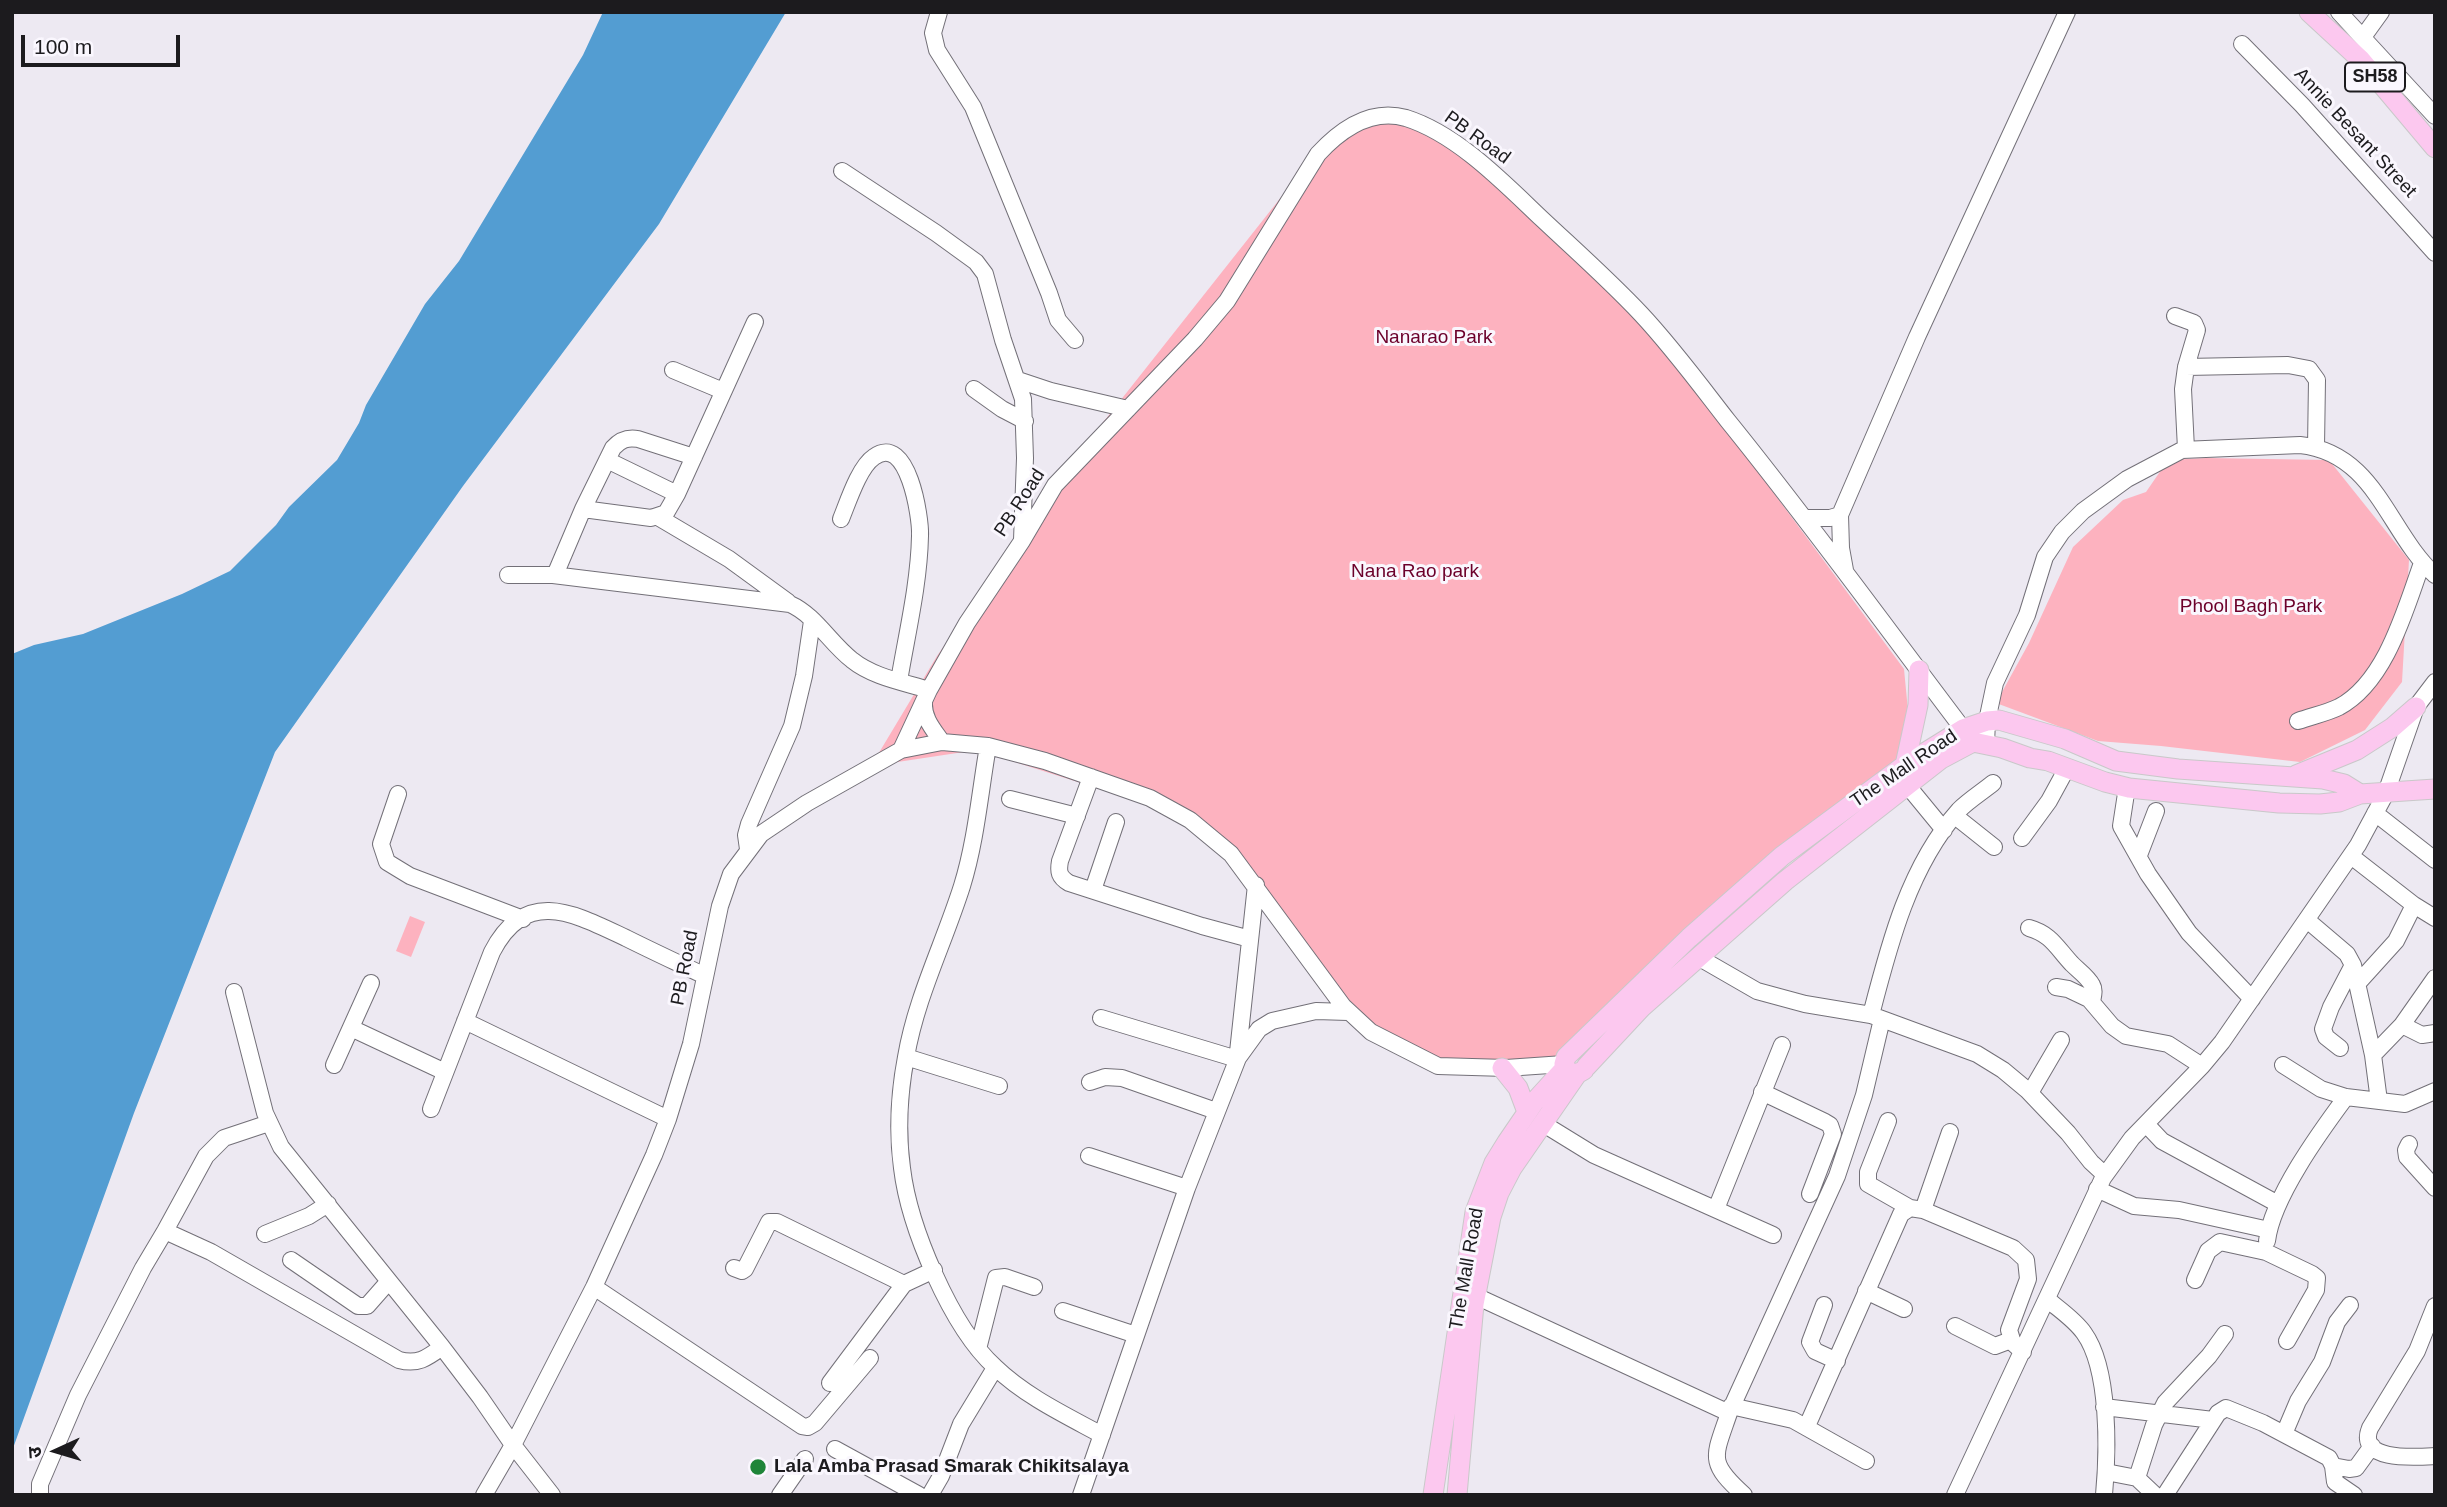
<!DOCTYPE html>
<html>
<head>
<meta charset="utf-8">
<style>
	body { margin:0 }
	#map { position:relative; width:2447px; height:1507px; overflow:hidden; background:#ede9f2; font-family:Helvetica,"Noto Sans Devanagari",sans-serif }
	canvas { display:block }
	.frame { position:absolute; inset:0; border:14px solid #1c1b1e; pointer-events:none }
	.north { position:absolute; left:21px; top:1416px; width:70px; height:70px; -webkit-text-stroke:5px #faf7fe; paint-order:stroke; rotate:266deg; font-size:19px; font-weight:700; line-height:28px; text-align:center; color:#1c1b1e }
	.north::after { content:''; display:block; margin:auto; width:24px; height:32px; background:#1c1b1e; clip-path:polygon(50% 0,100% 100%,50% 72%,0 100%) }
	.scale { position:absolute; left:21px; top:35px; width:159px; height:32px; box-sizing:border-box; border:4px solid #1c1b1e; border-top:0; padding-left:9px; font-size:21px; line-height:24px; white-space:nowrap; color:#1c1b1e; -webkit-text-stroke:5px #faf7fe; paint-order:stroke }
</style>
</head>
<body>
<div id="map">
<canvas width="2447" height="1507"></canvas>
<div class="frame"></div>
<div class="north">उ</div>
<div class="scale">100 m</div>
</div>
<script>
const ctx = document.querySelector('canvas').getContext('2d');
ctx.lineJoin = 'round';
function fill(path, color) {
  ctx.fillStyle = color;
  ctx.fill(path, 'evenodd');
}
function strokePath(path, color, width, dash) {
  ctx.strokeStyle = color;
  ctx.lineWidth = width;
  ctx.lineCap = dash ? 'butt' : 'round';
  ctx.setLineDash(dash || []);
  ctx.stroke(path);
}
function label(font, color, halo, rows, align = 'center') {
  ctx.font = font + ' Helvetica,sans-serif';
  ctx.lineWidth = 6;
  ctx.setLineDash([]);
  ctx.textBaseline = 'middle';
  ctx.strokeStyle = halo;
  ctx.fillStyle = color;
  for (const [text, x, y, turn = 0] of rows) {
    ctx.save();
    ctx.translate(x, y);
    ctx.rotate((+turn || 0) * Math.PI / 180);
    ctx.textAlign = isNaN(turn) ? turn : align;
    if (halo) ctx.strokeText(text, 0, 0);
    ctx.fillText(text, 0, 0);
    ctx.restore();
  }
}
fill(new Path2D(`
	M1399,112L1502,177L1639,311L1904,669L1909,721L1898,761L1563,1058L1501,1067L1425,1060L1367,1028L1256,884L1169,811L977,750L871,766L937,656L1082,449L1331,134Z
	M2206,458L2329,460L2409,560L2402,682L2365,730L2300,762L2161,746L2098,741L1996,703L2029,643L2073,547L2123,500L2146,492L2168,460Z
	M410,916L425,922L411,957L396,951Z`), '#fdb2bf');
fill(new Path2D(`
	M603,12H786L659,224L463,486L275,752L134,1113L12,1451V654L34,645L83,634L182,594L230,571L276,525L289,507L337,460L359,423L366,405L425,304L459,261L583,55Z`), '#539dd2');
const minor = new Path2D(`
	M939,12L933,33L937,50L973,107L1049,293L1058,320L1075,340
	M2339,12L2435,116
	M2363,37L2381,12
	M2242,44L2302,105L2435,253
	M842,171L936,233L976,262L985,274L1003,340L1023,399L1025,458L1022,540
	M2175,316L2194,323L2197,330L2186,367L2183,389L2186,449
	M2186,367L2288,365L2309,369L2317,380L2316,447
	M673,370L723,391
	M1018,380L1051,391L1128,409
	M974,389L1002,409L1025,421
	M607,460L677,494
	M583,509L651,518L666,513L677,494L755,322
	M658,517L729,559L788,602
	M1804,518H1830L1840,515
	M841,519C848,502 859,467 874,457C908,432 921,518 920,536C919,584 907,633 899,681
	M1845,570L1841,548L1840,515L1917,337L2067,12
	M508,575H553L790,604C815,615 830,643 852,660C873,677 903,682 929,690
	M555,575L583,509L613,448C620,440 627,437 638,439L694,457
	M924,702C923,718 933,729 942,742
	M2298,721C2312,716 2327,713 2339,707C2386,682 2405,610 2422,563
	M1986,744L1987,721L1995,683L2027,615L2045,557L2062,532L2083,511L2127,479L2182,450L2300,445C2376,453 2388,533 2435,575
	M988,746C980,792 976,841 962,886C944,943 916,998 906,1057C899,1094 897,1131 902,1168C909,1227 951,1327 995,1367C1025,1396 1065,1415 1102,1435
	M901,750L942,742L988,746L1045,761L1150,798L1190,820L1231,854L1343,1006L1371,1032L1438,1066L1506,1068L1564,1064
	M1091,777L1060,861C1058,872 1059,877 1069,883L1202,926L1250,939
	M1907,785L1944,830
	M2127,787L2121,826L2148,874L2189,933L2252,999
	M398,794L381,844L387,862L410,876L523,919
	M1010,799L1077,816
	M2375,813L2435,860
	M1955,816L1994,847
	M2022,838L2049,801L2067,768
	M748,849L746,835L749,824L792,726L804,676L812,621
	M2139,855L2156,811
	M2351,856L2414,905L2435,918
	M1093,890L1116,822
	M2307,920L2347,954L2353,965L2373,1055L2402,1025L2435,978
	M2029,928C2051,934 2057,948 2072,964C2078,970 2088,977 2092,985C2095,990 2093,996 2092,1002
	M1698,957L1757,991L1805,1004L1871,1015L1977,1054L2003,1070L2027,1090L2068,1133L2091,1162L2105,1175
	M2358,983L2396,941L2414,905
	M2056,987L2068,989L2089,999L2112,1026L2126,1036L2168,1044L2202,1066
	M234,992L265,1113L281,1147L442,1347L480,1397L513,1445L552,1495
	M1871,1015C1889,945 1909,866 1959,810C1969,800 1982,792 1993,783
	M1101,1018L1237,1059
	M465,1021L668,1119
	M2402,1025L2422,1035L2435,1033
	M351,1028L445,1072
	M2340,1048L2326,1037L2323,1029L2331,1007L2353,965
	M1238,1052L1256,885
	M2373,1055L2379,1101
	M906,1057L999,1086
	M334,1065L371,983
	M2283,1065L2321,1089L2346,1097L2405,1104L2435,1091
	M1090,1082L1105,1077L1122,1078L1216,1111
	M1762,1092L1825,1122L1830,1125L1833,1134L1810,1194
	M2030,1093L2061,1040
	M431,1109L492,952C526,886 575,914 626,938C652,951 678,963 705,976
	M1888,1121L1868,1172V1184L1910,1208
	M1542,1123L1594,1155L1773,1235
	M2146,1124L2162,1141L2278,1204
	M2409,1144L2406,1150L2407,1157L2435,1188
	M1089,1156L1187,1188
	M2097,1189L2134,1206L2179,1210L2269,1230
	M1716,1209L1782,1045
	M1923,1210L1950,1132
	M165,1231L211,1252L399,1360C418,1365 427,1358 442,1347
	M265,1234L309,1216L328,1204
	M2267,1241C2272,1198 2320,1132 2346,1097
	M291,1260L358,1306H367L389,1281
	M734,1268L742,1271L745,1269L769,1222H777L904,1284L934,1270
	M2195,1280L2208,1251L2220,1242L2266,1252L2312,1274L2317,1278L2316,1290L2287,1341
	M594,1287L802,1426L808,1427L815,1423L870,1358
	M1866,1291L1904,1309
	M1467,1292L1729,1413
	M2048,1300C2060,1310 2075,1320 2084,1333C2110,1369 2108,1452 2104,1495
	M1824,1305L1810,1342L1815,1351L1837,1361
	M2435,1306L2417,1351L2370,1428C2356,1462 2416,1457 2435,1456
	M1063,1311L1136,1335
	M1955,1326L1995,1346L2011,1340
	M978,1349L996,1278L1005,1277L1034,1287
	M830,1383L904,1284
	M1731,1406L1793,1420L1866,1461
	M2104,1407L2213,1420
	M1807,1426L1901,1214L1910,1208L1923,1210L2013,1248L2026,1260L2028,1279L2009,1330L2013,1343L2023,1352
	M2284,1434L2298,1401L2322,1362L2337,1322L2350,1305
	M835,1449L919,1495
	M2333,1466L2349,1469L2356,1468L2372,1446
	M2106,1472L2137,1478L2155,1495
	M2137,1478L2154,1425L2165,1403L2209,1356L2225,1334
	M40,1495V1484L78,1395L143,1268L165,1231L206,1156L224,1138L269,1123
	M484,1495L513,1445L594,1287L654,1155L668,1119L691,1044L720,906L731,874L761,834L807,803L901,750L929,690L967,623L1022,541L1055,485L1195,339L1227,301L1318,154C1341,129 1371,108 1406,118C1457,134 1504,183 1542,219C1575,250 1609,280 1641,314C1672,347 1700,385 1728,421C1809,521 1885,626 1963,729
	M780,1495L805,1459
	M930,1495L941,1476L961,1424L995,1368
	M1081,1495L1187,1188L1238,1058L1259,1029L1272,1021L1316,1011L1348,1012
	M1744,1495C1707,1462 1714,1457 1729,1413L1837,1176L1864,1095L1882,1019
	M1955,1495L2103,1178L2132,1138L2202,1066L2222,1042L2358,845L2386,793L2416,707L2435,682
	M2165,1495L2218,1413L2226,1408L2263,1423L2329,1458L2333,1466L2335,1482L2354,1495`);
const major = new Path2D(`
	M2309,12L2361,60L2435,148
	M1905,765L1918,705L1919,670
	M2296,775L2357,750L2393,727L2416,707
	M1586,1067L1642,1007L1785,881L1941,759L1973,742L2002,748L2030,758L2048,761L2105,782L2129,788L2279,803L2320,804L2339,802L2360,794L2435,789
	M1502,1068L1518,1088L1527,1112
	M1577,1074L1567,1071L1564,1064L1566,1057L1689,938L1782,856L1905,765L1963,729L1987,721L1999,720L2065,739L2116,761L2178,769L2323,779L2344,784L2360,794
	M1433,1495L1475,1212L1494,1163L1507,1142L1535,1101L1565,1068
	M1457,1495L1474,1304L1491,1217L1499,1193L1512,1168L1577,1074L1584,1070`);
strokePath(minor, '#737078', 18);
strokePath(major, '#c9c8c9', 21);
strokePath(minor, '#fff', 16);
strokePath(major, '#fcc8ef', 19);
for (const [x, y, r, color] of [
	[758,1467,9,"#1f8539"]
]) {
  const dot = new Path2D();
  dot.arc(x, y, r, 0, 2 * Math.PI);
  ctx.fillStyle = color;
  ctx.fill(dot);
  strokePath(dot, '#faf7fe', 2.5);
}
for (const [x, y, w] of [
	[2375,77,60]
]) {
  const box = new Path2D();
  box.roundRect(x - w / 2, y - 14.5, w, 29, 5);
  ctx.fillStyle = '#faf7fe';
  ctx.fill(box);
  strokePath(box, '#1c1b1e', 2);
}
label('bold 18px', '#1c1b1e', null, [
	["SH58",2375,77]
]);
label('19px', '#1c1b1e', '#faf7fe', [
	["Annie Besant Street",2355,133,47],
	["PB Road",1477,138,36],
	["PB Road",1020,503,-57],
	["The Mall Road",1904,769,-34],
	["PB Road",685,968,-79],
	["The Mall Road",1467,1269,-80]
]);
label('19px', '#6c002b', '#faf7fe', [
	["Nanarao Park",1434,338],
	["Nana Rao park",1415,572],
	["Phool Bagh Park",2251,607]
]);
label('bold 19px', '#1c1b1e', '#faf7fe', [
	["Lala Amba Prasad Smarak Chikitsalaya",774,1467]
], 'left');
</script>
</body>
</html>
